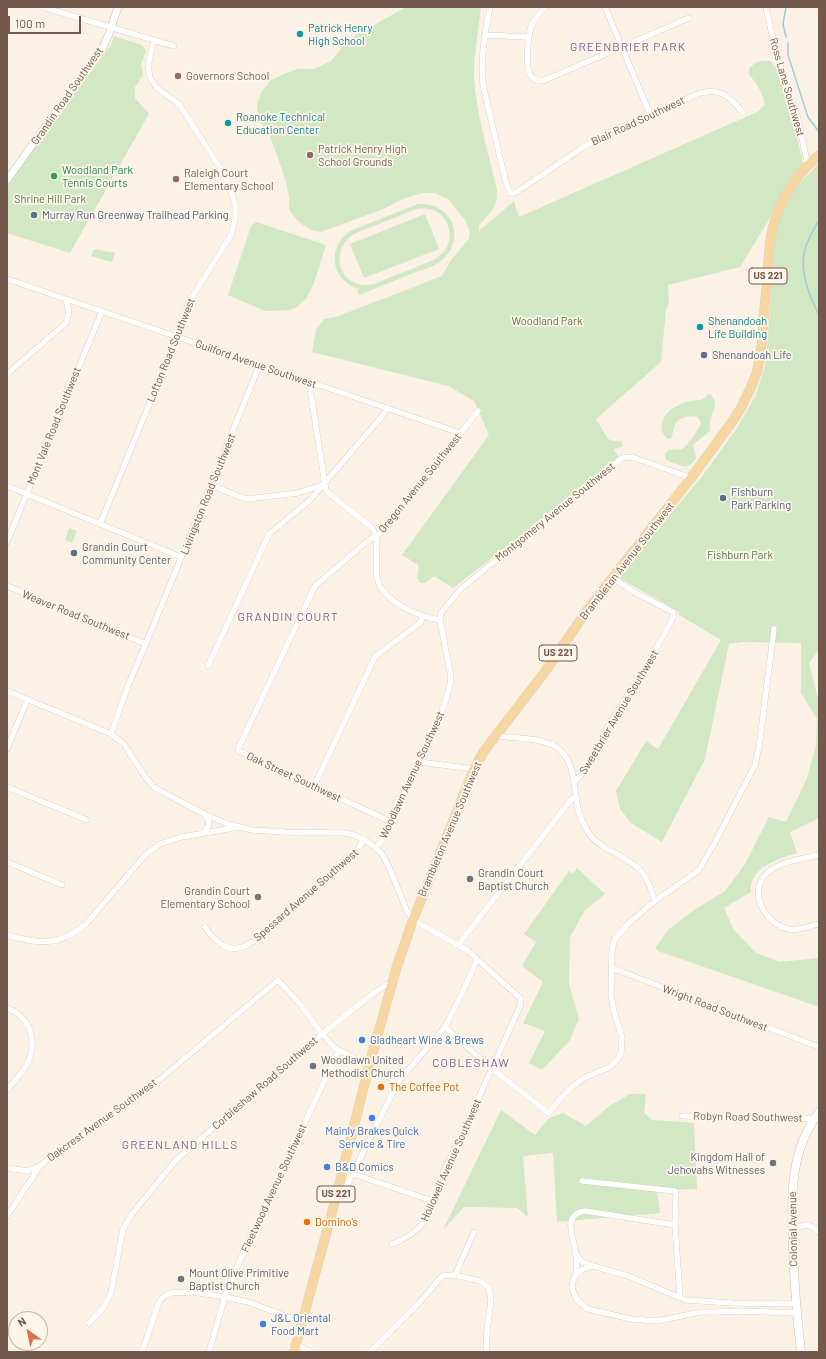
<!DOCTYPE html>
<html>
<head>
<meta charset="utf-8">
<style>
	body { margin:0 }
	#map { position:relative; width:826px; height:1359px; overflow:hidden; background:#fbf2e5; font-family:Barlow,sans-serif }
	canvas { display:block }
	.frame { position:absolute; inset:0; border:8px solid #72594b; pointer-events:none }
	.north { position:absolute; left:8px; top:1311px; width:40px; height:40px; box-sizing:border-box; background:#fef6ea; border:1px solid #c6b7aa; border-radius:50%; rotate:327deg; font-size:11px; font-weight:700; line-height:16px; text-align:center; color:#72594b }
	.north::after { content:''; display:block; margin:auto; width:14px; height:18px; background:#de7050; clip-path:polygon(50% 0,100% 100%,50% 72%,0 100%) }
	.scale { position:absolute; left:8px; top:16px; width:73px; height:18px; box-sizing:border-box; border:2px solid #72594b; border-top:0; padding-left:5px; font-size:12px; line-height:14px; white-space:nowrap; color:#72594b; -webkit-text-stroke:3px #fef6ea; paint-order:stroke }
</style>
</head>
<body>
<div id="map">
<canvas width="826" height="1359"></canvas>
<div class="frame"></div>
<div class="north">N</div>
<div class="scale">100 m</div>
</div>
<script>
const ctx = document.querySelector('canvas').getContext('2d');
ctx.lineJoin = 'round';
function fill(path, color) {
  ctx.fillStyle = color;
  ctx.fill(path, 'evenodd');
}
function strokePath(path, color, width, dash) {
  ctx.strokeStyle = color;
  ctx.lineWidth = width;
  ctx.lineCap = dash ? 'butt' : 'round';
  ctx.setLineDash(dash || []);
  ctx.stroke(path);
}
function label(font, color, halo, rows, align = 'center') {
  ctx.font = font + ' Barlow,sans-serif';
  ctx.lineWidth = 3.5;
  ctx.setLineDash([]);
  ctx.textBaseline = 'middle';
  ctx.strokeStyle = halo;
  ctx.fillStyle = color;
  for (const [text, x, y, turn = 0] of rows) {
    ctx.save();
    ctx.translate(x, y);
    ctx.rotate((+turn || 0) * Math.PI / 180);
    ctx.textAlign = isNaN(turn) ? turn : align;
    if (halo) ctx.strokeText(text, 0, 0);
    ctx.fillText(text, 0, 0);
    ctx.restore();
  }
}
fill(new Path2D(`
	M406,7H481C479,28 475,48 474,68C474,108 488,151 497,190C498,208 490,213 479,225V231L514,201L519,217L757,112L765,105C762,93 758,84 749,75V69C755,61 761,60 770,61L776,67L787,99H789L803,164L740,267L668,285L669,303L666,310L661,362L596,419L608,439L614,441H621L623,446C620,448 617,447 614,450L620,459L453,588L434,576L425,583H421C414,577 420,573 418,565L402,555L489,435L474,401L448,386L312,352L316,330L324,319L336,317L442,276L451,260L469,239L470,232L465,220L448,199L435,193H422L403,199L381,210L321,232L314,231L303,225L294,217L289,209V197L286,181L270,136L260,121L258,114L257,104L262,91L271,80L284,74L298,69H314L331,61L343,46L356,35Z
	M114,36L142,45L146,51L141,63L143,75L135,87V98L149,114L70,253L7,233V185L85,79L111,45Z
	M819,163V650L809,663L817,695L819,699V818L790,832L797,853C778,859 749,867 751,892L724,908L734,930L755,952L779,962L819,958V1007L658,951L655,948L669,929L694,910L725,891L745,864L769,817L786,822L807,778L816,746L817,719L801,693V644L800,643L743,642L729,644L705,759L662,842L631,823L620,809L616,791L646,741L658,749L721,640L679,615V613L676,610L619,578L661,525L703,475L737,428L756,395L765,365L767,347L775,241L778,226V222L784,208L796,187Z
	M418,204C429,203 440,207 448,216C458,229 456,248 443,259C436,266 425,269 416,272C397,280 378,287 359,295L357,290L359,289C330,281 326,245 352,230ZM417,209C450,203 463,246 433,260C420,266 406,271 393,276C384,280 375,285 366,285C336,285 330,246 356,233Z
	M425,214L439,249L364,278L350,244Z
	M256,222L326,245L314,283L306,299L297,307L289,310L265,311L228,295L251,226Z
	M94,249L115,253L112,262L91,256Z
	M710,394C719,403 714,409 711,418C709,422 710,427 710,431L693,445L696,458C690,467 686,468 676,464C671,462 669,462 665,458V454L669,450C672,449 676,450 679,450C687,449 698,430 701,423L698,417C689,415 679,417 675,425C673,429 673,434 671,438L668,439C664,436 662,433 662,429C660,413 678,403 691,401C697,399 703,402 707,395Z
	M69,528L77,531L72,543L65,540Z
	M577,868L605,894L585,910L570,937L569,984L579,1019L570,1040L542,1070L529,1063L545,1031L523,1023L543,982L522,966L536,942L524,934L569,871L573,874Z
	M630,1094H646L644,1113L652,1120L694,1123L697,1190L694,1189L657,1191L660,1213L557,1222L553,1153L523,1156L528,1217L517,1208L464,1207L443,1230L501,1110L535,1135L549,1118L563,1113L586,1126L609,1106Z`), '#d2e8c4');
strokePath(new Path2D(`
	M786,7L783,24L786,37
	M788,43V55L808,117L819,132
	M819,220C814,229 808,239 805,249C799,271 809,295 819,315`), '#a1ccd4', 1.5);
const minor = new Path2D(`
	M42,7L174,46
	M490,7C485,33 480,58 483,85L505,179L510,193H515L582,148L608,133L700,93C722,87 731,98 743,113
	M545,7C539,13 534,19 531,27C528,36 525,69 531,76C535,81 540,81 545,80L689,18
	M605,7L650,114
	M766,7L776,53L797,115L808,166
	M485,35L528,37
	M7,279L460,433
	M7,374L66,323L69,311L66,299
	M309,382L326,491L370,526C382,536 374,562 377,577C381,601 419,617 440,620
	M211,485L243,498L247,499L298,493L322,485
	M7,486L181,557
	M100,524L177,337L189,302L231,235L235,220V203L226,177L179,104L157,88L150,78L148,65L154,40
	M7,542L102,311
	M7,586L146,644
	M208,666L269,534L310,500L383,415L387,408
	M7,691L111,734L123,743L146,778L155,788L206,815L228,824L252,830L285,832L345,833L354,835L370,843L382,854L388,865L407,911L413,920L467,950L520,998L521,1004C496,1060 471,1116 444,1171C437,1187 434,1207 424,1222C416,1233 405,1239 392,1244
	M111,734L128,686L154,624L260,364
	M495,736C514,738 546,737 560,750C577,766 573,789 578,809C580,817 584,825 588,832C600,850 624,854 639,869C648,878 651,890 655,901
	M7,749L27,700
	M419,762L474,769
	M574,781C588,773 596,746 605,732C628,693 655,656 674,615L673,612L634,592L613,578
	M314,786L375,657L378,654L421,622L422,616
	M7,787L87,820
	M391,822L256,759L239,751L238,749L315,586L365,543L382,532L389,524L478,411
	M202,833C209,829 211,822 206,816
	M376,848L383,839L444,706L450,685L451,677L440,620L441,613L443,610L461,589L474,578L622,458L627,457L635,458L691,478
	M819,855C803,859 780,861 767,873C747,891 765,925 789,929C799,931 809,926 819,924
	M7,862L62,885
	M205,927L210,934L223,946L233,949L243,947L254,941L274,924L351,857L357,851L364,839
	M7,935C38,944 58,947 85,925L147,853L160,844L182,837L239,827
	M458,945L570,801L576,796
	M612,968L819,1047
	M7,1008C30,1017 38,1040 28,1062C23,1073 14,1081 7,1090
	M445,1027L492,1069L549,1113L560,1099L573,1086L584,1078L610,1067L618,1059L621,1053L622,1038L614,1011L611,995L612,950L615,938L629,923L655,901L699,870L714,844L755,765L759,747L774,629
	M682,1116L814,1119
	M7,1168L28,1171L40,1166
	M353,1174L433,1201
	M582,1181L675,1191L676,1194L675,1225L680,1297
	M337,1200L346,1187L398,1082L445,1027L463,991L477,960
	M7,1216L40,1166L53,1155L140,1096L278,980L300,1004L322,1034L335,1048L398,1082
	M792,1230C805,1224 808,1222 819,1232
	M577,1255L582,1262L593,1266
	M576,1274C576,1268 577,1261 576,1255C574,1238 561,1214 585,1211L675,1225
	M455,1275L480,1281L489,1288L491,1300L487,1330L486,1352
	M797,1304L732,1303L686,1300L628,1276L593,1266L581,1270L576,1274L573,1281L572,1288L577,1300L588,1309L631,1319L657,1321L701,1312H718L739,1311L797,1313
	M89,1323L104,1307L111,1293L123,1229L132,1214L176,1160L322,1034L375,992L393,981
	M296,1345L312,1352
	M142,1352L159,1302C163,1296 167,1294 175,1292L200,1293L225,1297L248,1302L302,1322
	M209,1352L228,1286L339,1050
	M370,1352L419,1303L442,1276L455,1275L474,1232`);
const tertiary = new Path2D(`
	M7,180L103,47L109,34L118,7`);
const secondary = new Path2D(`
	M801,1352C797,1317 794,1282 793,1246C791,1199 789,1152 819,1112`);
const primary = new Path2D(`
	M294,1352L335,1201L369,1066L397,966L413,920L474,769L484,751L544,673L588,609L691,478L732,422L741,408L751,387L757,372L762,343C763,323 765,302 767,282C768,267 769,251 771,236C777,204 795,176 819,155`);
strokePath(minor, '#ccbaac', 6);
strokePath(tertiary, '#ccbaac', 8);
strokePath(secondary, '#d0bcac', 9);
strokePath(primary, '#d8d1cd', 10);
strokePath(minor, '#fff', 5.5);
strokePath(tertiary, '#fff', 7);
strokePath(secondary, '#fff', 8);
strokePath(primary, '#f6d6a1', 9);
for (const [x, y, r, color] of [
	[300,34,4,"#0f9aa8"],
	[178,76,4,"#8d6e63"],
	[228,123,4,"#0f9aa8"],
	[310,155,4,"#8d6e63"],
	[54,176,4,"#2e9e5b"],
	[176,179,4,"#8d6e63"],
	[34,215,4,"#5c6f8a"],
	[700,327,4,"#0f9aa8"],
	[704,355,4,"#5c6f8a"],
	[723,498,4,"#5c6f8a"],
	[74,553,4,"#5c6f8a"],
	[470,879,4,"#6b7280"],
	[258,897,4,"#8d6e63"],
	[362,1040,4,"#3f7fe0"],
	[313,1066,4,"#6b7280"],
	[381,1087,4,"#e8710a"],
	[372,1118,4,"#3f7fe0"],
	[773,1163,4,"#6b7280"],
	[327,1167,4,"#3f7fe0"],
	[307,1222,4,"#e8710a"],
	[181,1279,4,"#6b7280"],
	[263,1324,4,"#3f7fe0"]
]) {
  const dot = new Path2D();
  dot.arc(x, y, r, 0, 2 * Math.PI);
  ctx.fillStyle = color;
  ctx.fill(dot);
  strokePath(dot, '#fef6ea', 1.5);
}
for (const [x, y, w] of [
	[768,276,38],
	[558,653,38],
	[336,1194,38]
]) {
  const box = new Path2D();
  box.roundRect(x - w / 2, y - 8, w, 16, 3);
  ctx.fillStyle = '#fef6ea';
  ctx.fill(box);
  strokePath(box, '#72594b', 1);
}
label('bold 10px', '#72594b', null, [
	["US 221",768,276],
	["US 221",558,653],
	["US 221",336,1194]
]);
label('11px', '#0d838f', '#fef6ea', [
	["Patrick Henry",308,28],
	["High School",308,41],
	["Roanoke Technical",236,117],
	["Education Center",236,130],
	["Shenandoah",708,321],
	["Life Building",708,334]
], 'left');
label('11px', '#785e54', '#fef6ea', [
	["Governors School",186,76],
	["Patrick Henry High",318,149],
	["School Grounds",318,162],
	["Raleigh Court",184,173],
	["Elementary School",184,186],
	["Grandin Court",250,891,"right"],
	["Elementary School",250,904,"right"]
], 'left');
label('11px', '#72594b', '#fef6ea', [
	["Ross Lane Southwest",787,87,74],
	["Grandin Road Southwest",67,96,-55],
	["Blair Road Southwest",638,121,-25],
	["Lofton Road Southwest",171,350,-68],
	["Guilford Avenue Southwest",256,364,19],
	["Mont Vale Road Southwest",54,426,-68],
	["Oregon Avenue Southwest",420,483,-51],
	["Livingston Road Southwest",208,494,-68],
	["Montgomery Avenue Southwest",555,512,-39],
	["Brambleton Avenue Southwest",627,561,-52],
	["Weaver Road Southwest",76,615,22],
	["Sweetbrier Avenue Southwest",619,712,-59],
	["Woodlawn Avenue Southwest",412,775,-65],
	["Oak Street Southwest",294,777,25],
	["Brambleton Avenue Southwest",450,829,-67],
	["Spessard Avenue Southwest",306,895,-41],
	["Wright Road Southwest",715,1008,21],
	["Corbieshaw Road Southwest",265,1083,-41],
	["Robyn Road Southwest",748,1117,1],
	["Oakcrest Avenue Southwest",102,1120,-36],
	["Hollowell Avenue Southwest",451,1160,-66],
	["Fleetwood Avenue Southwest",274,1188,-65],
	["Colonial Avenue",793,1229,-91]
]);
label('11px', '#27864d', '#fef6ea', [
	["Woodland Park",62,170],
	["Tennis Courts",62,183]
], 'left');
label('11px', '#537844', '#fef6ea', [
	["Shrine Hill Park",50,199],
	["Woodland Park",547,321],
	["Fishburn Park",740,555]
]);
label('11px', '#4e5e75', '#fef6ea', [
	["Murray Run Greenway Trailhead Parking",42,215],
	["Shenandoah Life",712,355],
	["Fishburn",731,492],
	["Park Parking",731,505],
	["Grandin Court",82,547],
	["Community Center",82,560]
], 'left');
label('11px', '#5b616d', '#fef6ea', [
	["Grandin Court",478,873],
	["Baptist Church",478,886],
	["Woodlawn United",321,1060],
	["Methodist Church",321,1073],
	["Kingdom Hall of",765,1157,"right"],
	["Jehovahs Witnesses",765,1170,"right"],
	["Mount Olive Primitive",189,1273],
	["Baptist Church",189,1286]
], 'left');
label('11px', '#366cbe', '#fef6ea', [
	["Gladheart Wine & Brews",370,1040],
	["Mainly Brakes Quick",372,1131,"center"],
	["Service & Tire",372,1144,"center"],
	["B&D Comics",335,1167],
	["J&L Oriental",271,1318],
	["Food Mart",271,1331]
], 'left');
label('11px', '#c56008', '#fef6ea', [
	["The Coffee Pot",389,1087],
	["Domino's",315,1222]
], 'left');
ctx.letterSpacing = '1px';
label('12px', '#80638e', '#fef6ea', [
	["GREENBRIER PARK",628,47],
	["GRANDIN COURT",288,617],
	["COBLESHAW",471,1063],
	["GREENLAND HILLS",180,1145]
]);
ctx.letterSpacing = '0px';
</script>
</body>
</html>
